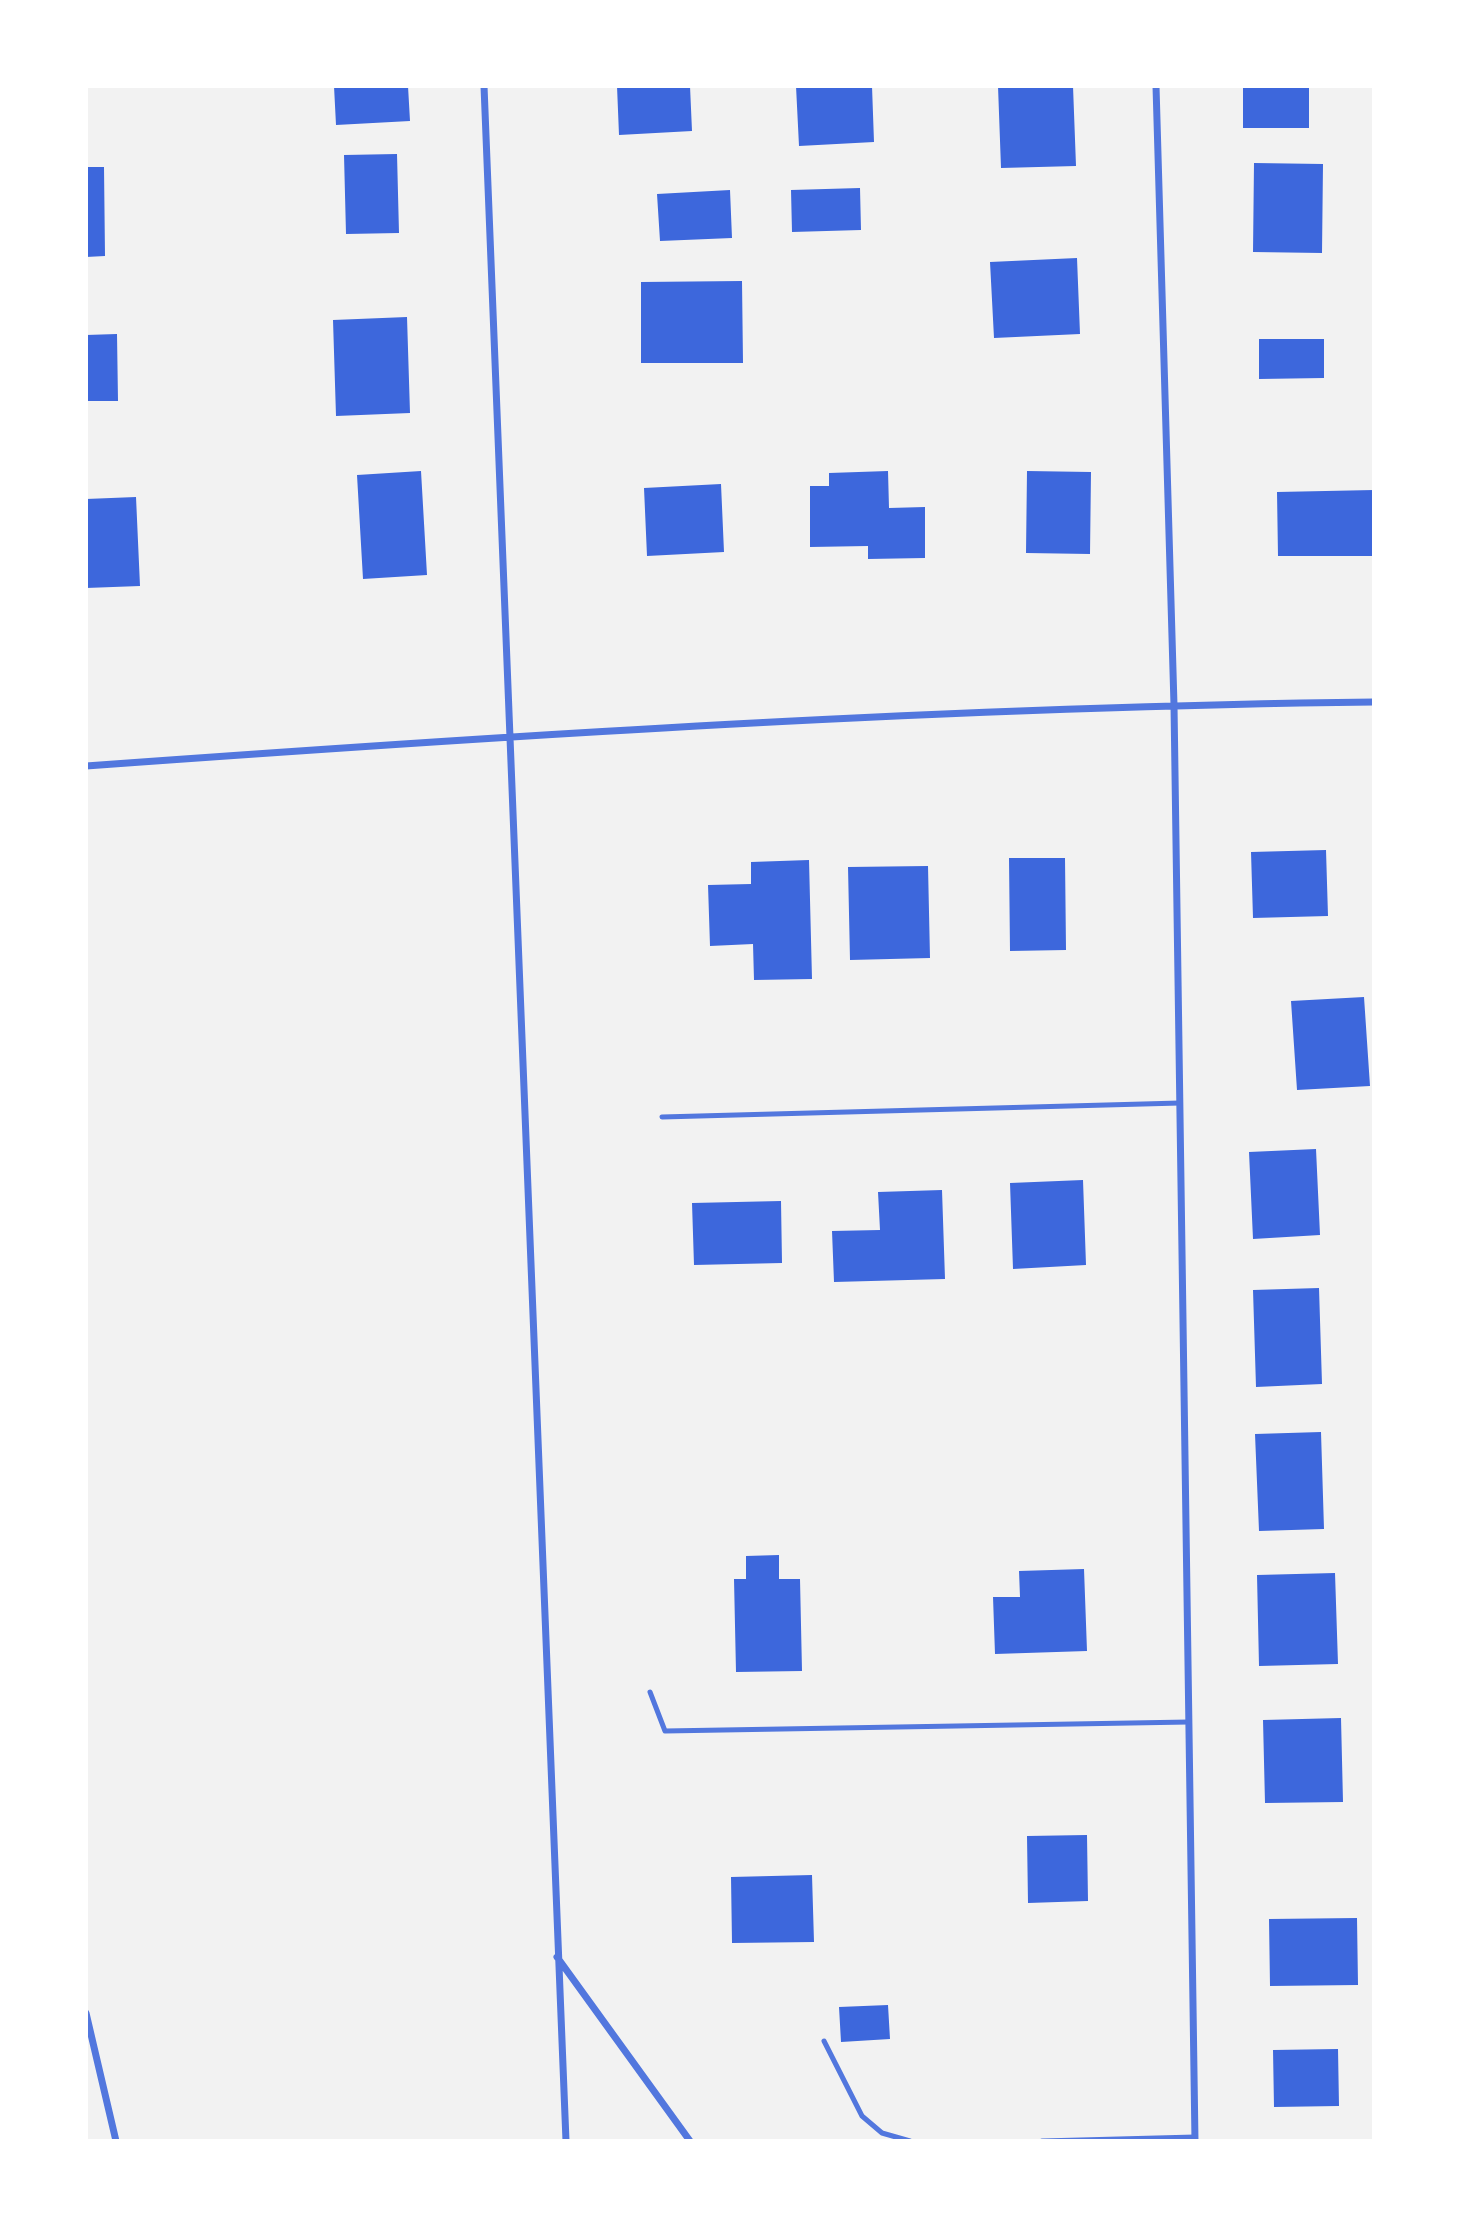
<!DOCTYPE html>
<html>
<head>
<meta charset="utf-8">
<style>
	body { margin:0 }
	#map { position:relative; width:1460px; height:2227px; overflow:hidden; background:#f2f2f2; font-family:"DejaVu Sans",sans-serif }
	canvas { display:block }
	.frame { position:absolute; inset:0; border:88px solid #fff; pointer-events:none }
</style>
</head>
<body>
<div id="map">
<canvas width="1460" height="2227"></canvas>
<div class="frame"></div>
</div>
<script>
const ctx = document.querySelector('canvas').getContext('2d');
ctx.lineJoin = 'round';
function fill(path, color) {
  ctx.fillStyle = color;
  ctx.fill(path, 'evenodd');
}
function strokePath(path, color, width, dash) {
  ctx.strokeStyle = color;
  ctx.lineWidth = width;
  ctx.lineCap = dash ? 'butt' : 'round';
  ctx.setLineDash(dash || []);
  ctx.stroke(path);
}
fill(new Path2D(`
	M334,86H408L410,121L336,125Z
	M617,86H690L692,131L619,135Z
	M796,86H872L874,142L799,146Z
	M998,86H1073L1076,166L1001,168Z
	M1243,86H1309V128H1243Z
	M397,154L399,233L346,234L344,155Z
	M1254,163L1323,164L1322,253L1253,252Z
	M86,167H104L105,256L86,257Z
	M860,188L861,230L792,232L791,190Z
	M730,190L732,238L660,241L657,194Z
	M1077,258L1080,334L994,338L990,262Z
	M742,281L743,363H641V282Z
	M407,317L410,413L336,416L333,320Z
	M117,334L118,401H86V335Z
	M1259,339H1324V378L1259,379Z
	M421,471L427,575L363,579L357,475Z
	M888,471L889,508L925,507V558L868,559V546L810,547V486H829V473Z
	M1027,471L1091,472L1090,554L1026,553Z
	M721,484L724,552L647,556L644,488Z
	M1374,490V556H1278L1277,492Z
	M136,497L140,586L86,588V499Z
	M1326,850L1328,916L1253,918L1251,852Z
	M1009,858H1065L1066,950L1010,951Z
	M809,860L812,979L754,980L753,944L710,946L708,885L751,884V862Z
	M928,866L930,958L850,960L848,867Z
	M1364,997L1370,1086L1297,1090L1291,1001Z
	M1316,1149L1320,1235L1253,1239L1249,1152Z
	M1083,1180L1086,1265L1013,1269L1010,1183Z
	M942,1190L945,1279L834,1282L832,1231L880,1230L878,1192Z
	M781,1201L782,1263L694,1265L692,1203Z
	M1319,1288L1322,1384L1256,1387L1253,1290Z
	M1321,1432L1324,1529L1259,1531L1255,1434Z
	M779,1555V1579H800L802,1671L736,1672L734,1579H746V1556Z
	M1084,1569L1087,1651L995,1654L993,1597H1020L1019,1571Z
	M1335,1573L1338,1664L1259,1666L1257,1575Z
	M1341,1718L1343,1802L1265,1803L1263,1720Z
	M1087,1835L1088,1901L1028,1903L1027,1836Z
	M812,1875L814,1942L732,1943L731,1877Z
	M1357,1918L1358,1985L1270,1986L1269,1919Z
	M888,2005L890,2039L841,2042L839,2007Z
	M1338,2049L1339,2106L1274,2107L1273,2050Z`), '#3d67dc');
strokePath(new Path2D(`
	M662,1117L1180,1103
	M650,1692L665,1731L1189,1722
	M824,2041L862,2116L882,2133L910,2141
	M1042,2141L1195,2137`), '#5277de', 5);
strokePath(new Path2D(`
	M484,86L566,2141
	M1156,86L1174,705L1195,2141
	M86,766C515,735 944,707 1374,702
	M557,1957L690,2141
	M86,2013L116,2141`), '#5277de', 7);
</script>
</body>
</html>
